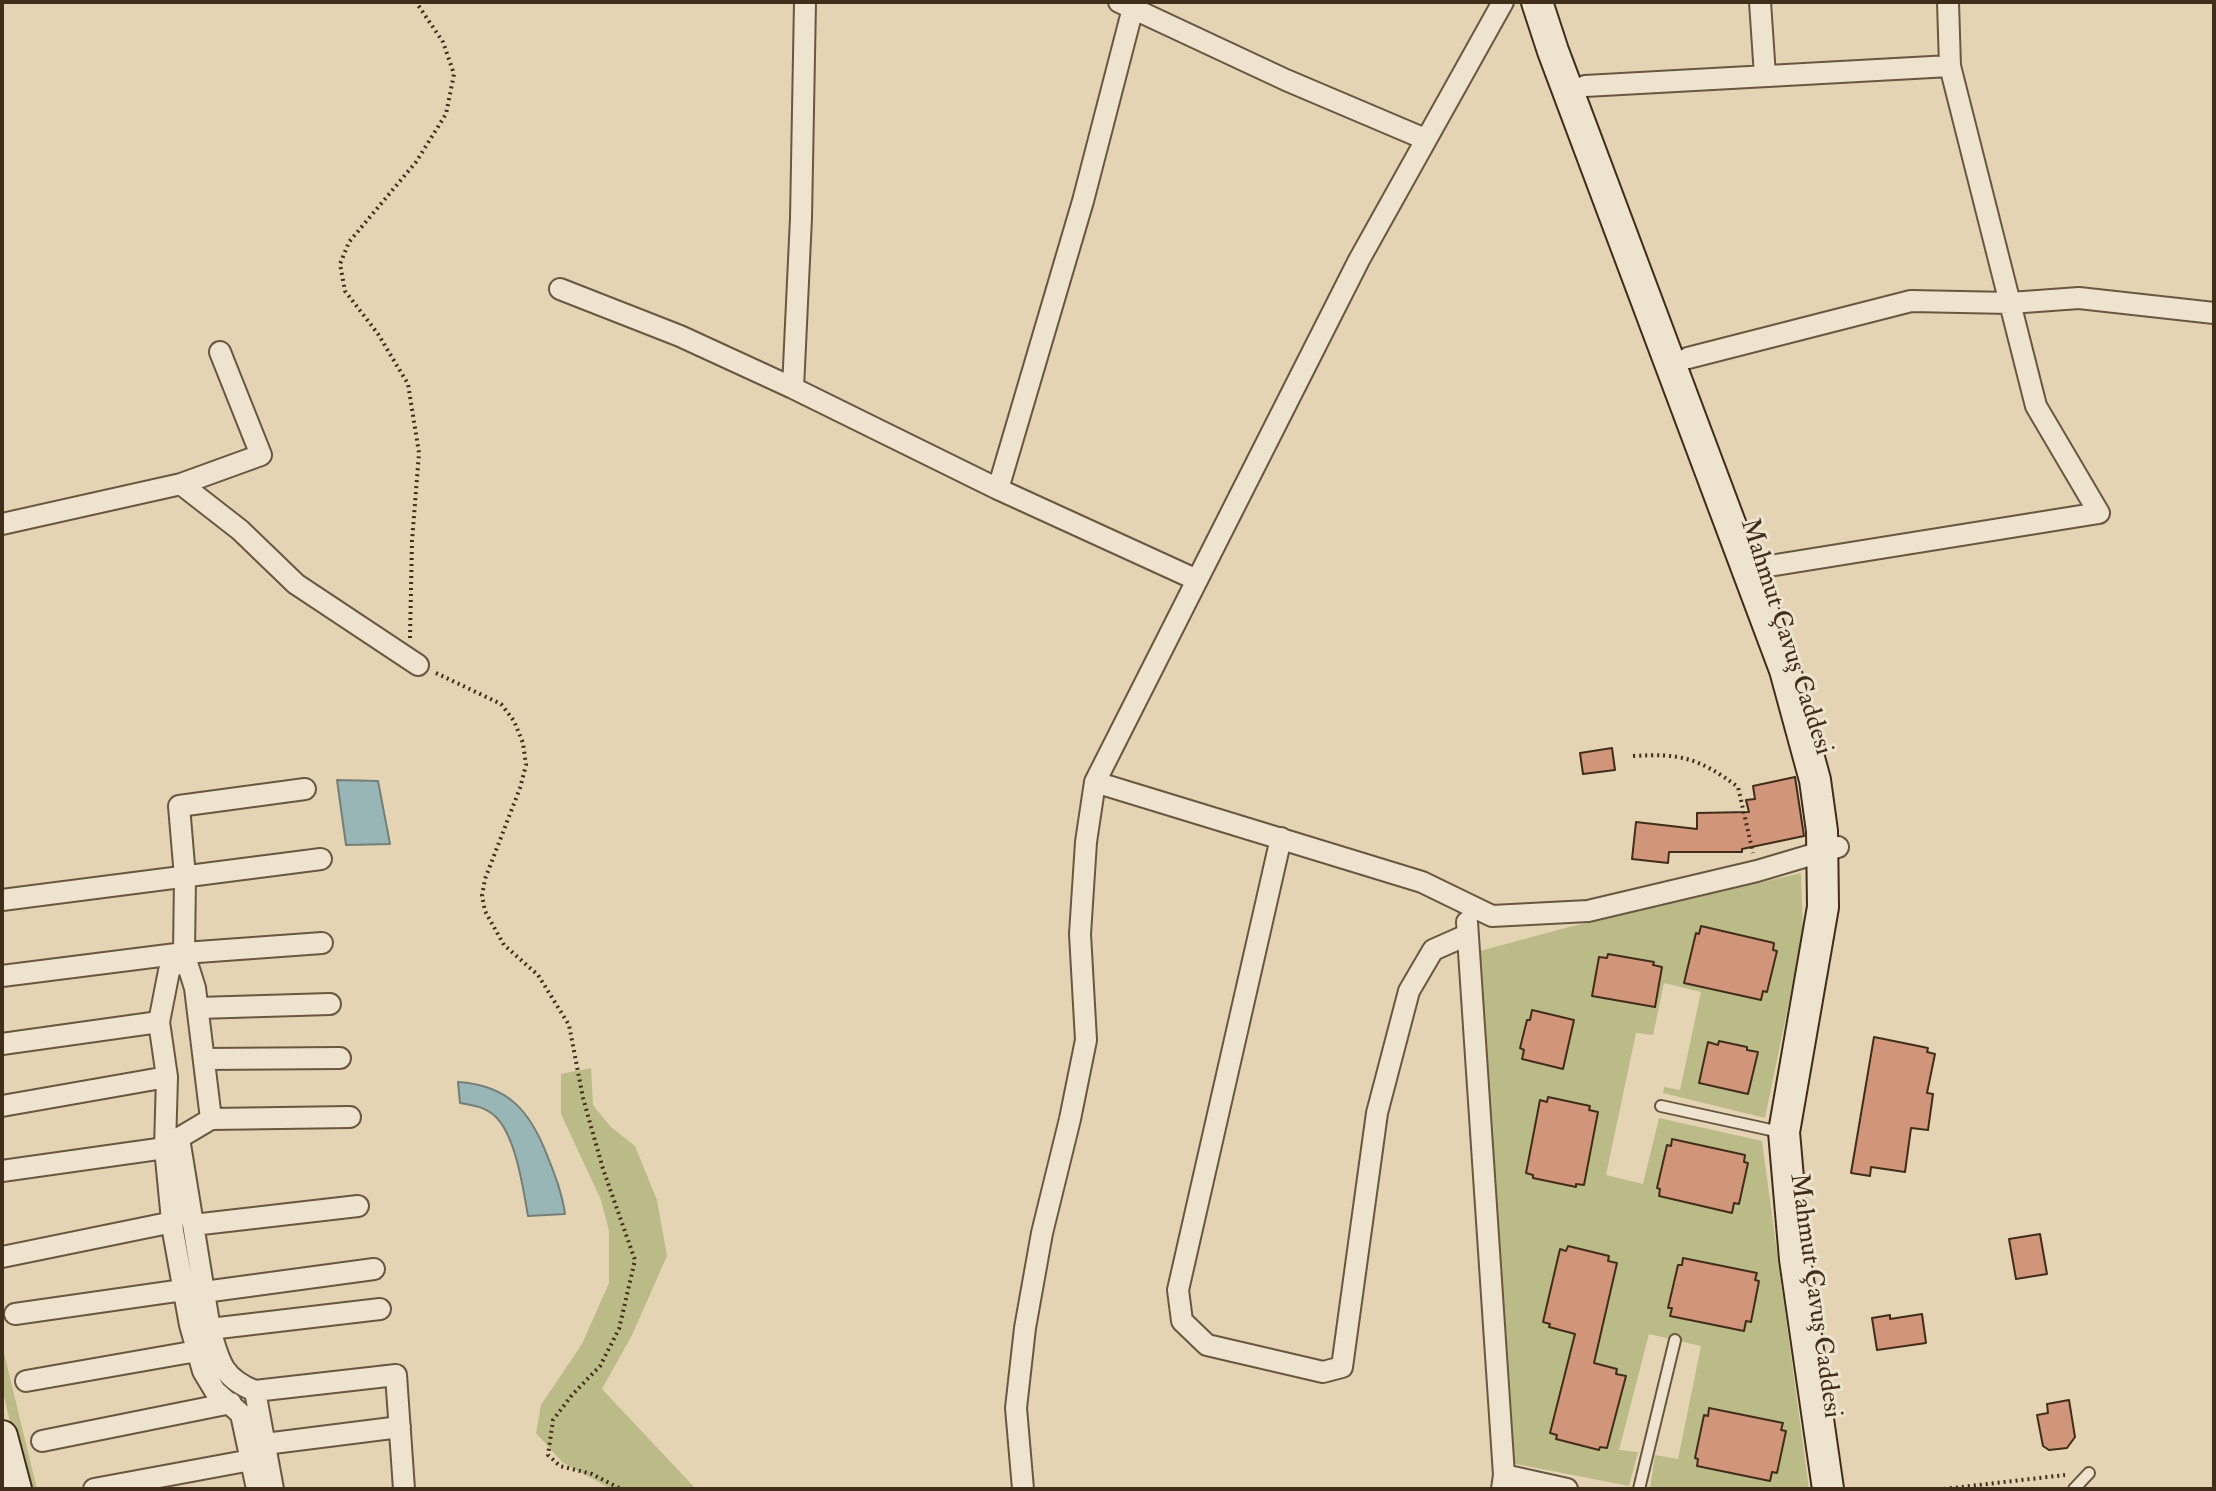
<!DOCTYPE html>
<html>
<head>
<meta charset="utf-8">
<style>
	body { margin:0 }
	#map { position:relative; width:2216px; height:1491px; overflow:hidden; background:#e4d4b4; font-family:"IM FELL Double Pica",serif }
	canvas { display:block }
	.frame { position:absolute; inset:0; border:4px solid #402d1a; pointer-events:none }
</style>
</head>
<body>
<div id="map">
<canvas width="2216" height="1491"></canvas>
<div class="frame"></div>
</div>
<script>
const ctx = document.querySelector('canvas').getContext('2d');
ctx.lineJoin = 'round';
function fill(path, color) {
  ctx.fillStyle = color;
  ctx.fill(path, 'evenodd');
}
function strokePath(path, color, width, dash) {
  ctx.strokeStyle = color;
  ctx.lineWidth = width;
  ctx.lineCap = dash ? 'butt' : 'round';
  ctx.setLineDash(dash || []);
  ctx.stroke(path);
}
function label(font, color, halo, rows, align = 'center') {
  ctx.font = font + ' "IM FELL Double Pica",serif';
  ctx.lineWidth = 6;
  ctx.setLineDash([]);
  ctx.textBaseline = 'middle';
  ctx.strokeStyle = halo;
  ctx.fillStyle = color;
  for (const [text, x, y, turn = 0] of rows) {
    ctx.save();
    ctx.translate(x, y);
    ctx.rotate((+turn || 0) * Math.PI / 180);
    ctx.textAlign = isNaN(turn) ? turn : align;
    if (halo) ctx.strokeText(text, 0, 0);
    ctx.fillText(text, 0, 0);
    ctx.restore();
  }
}
fill(new Path2D(`
	M1801,873L1803,934L1765,1118L1663,1093L1664,1087L1680,1090L1701,992L1664,983L1653,1035L1636,1033L1606,1175L1643,1184L1659,1118L1762,1141L1809,1489H1650L1655,1455L1678,1459L1701,1346L1649,1334L1619,1450L1638,1452L1629,1486L1511,1463L1476,952L1569,927Z
	M591,1068L593,1105L611,1127L635,1146L657,1200L667,1256L632,1335L602,1389L696,1489H611L562,1462L536,1433L541,1405L582,1344L609,1283V1231L601,1200L561,1114V1074Z
	M2,1345L37,1489H26L2,1388Z`), '#bb8');
const water = new Path2D(`
	M337,780L378,781L390,844L346,845Z
	M458,1082C508,1085 530,1111 547,1155C555,1175 562,1193 565,1214L528,1216C523,1188 516,1136 495,1116C485,1107 473,1105 460,1103Z`);
fill(water, '#99b6b7');
strokePath(water, '#757f78', 2);
const building = new Path2D(`
	M1612,748L1615,770L1583,774L1580,753Z
	M1795,777L1804,836L1742,849V852H1669L1668,863L1632,859L1636,822L1697,829V813L1749,812L1746,800L1755,799L1753,786Z
	M1701,926L1774,943L1773,950L1777,951L1767,992L1763,991L1761,1000L1684,983L1696,933L1699,934Z
	M1608,954L1654,962L1653,965L1662,967L1655,1007L1592,996L1599,957L1607,958Z
	M1532,1010L1574,1020L1563,1069L1522,1059L1524,1050L1520,1048L1527,1020H1530Z
	M1874,1037L1928,1048L1927,1052L1935,1054L1927,1093L1933,1094L1928,1130L1911,1128L1905,1172L1871,1167L1870,1176L1851,1173Z
	M1719,1041L1747,1047V1050L1758,1052L1748,1094L1699,1083L1708,1042L1718,1045Z
	M1548,1097L1590,1106L1589,1110L1598,1112L1584,1185L1576,1184V1187L1533,1178V1175L1526,1173L1540,1100L1547,1102Z
	M1672,1139L1745,1155L1744,1162L1748,1163L1739,1204L1734,1203L1732,1213L1659,1196L1660,1189L1657,1188L1667,1145L1671,1146Z
	M2040,1234L2047,1274L2016,1279L2009,1239Z
	M1568,1246L1609,1256L1608,1261L1617,1263L1594,1363L1617,1369L1616,1374L1626,1376L1607,1448L1600,1447L1599,1450L1556,1439L1557,1435L1550,1433L1575,1334L1549,1327L1550,1324L1543,1322L1560,1249L1566,1251Z
	M1683,1258L1757,1273L1755,1280L1759,1281L1751,1322L1746,1321L1744,1331L1670,1316L1672,1308H1668L1678,1265H1682Z
	M1922,1314L1926,1343L1877,1350L1872,1318L1890,1315V1319Z
	M2069,1400L2075,1437L2067,1448L2049,1450L2043,1446L2037,1415L2048,1413L2047,1404Z
	M1709,1408L1783,1423L1781,1430L1786,1431L1777,1473L1772,1472L1770,1481L1697,1466L1698,1459L1695,1458L1704,1415L1708,1416Z`);
fill(building, '#d1967a');
strokePath(building, '#402d1a', 2);
const lane = new Path2D(`
	M1661,1106L1780,1132
	M1639,1489L1675,1340
	M2074,1489L2089,1473`);
const street = new Path2D(`
	M1119,2L1286,80L1425,139
	M1760,2L1765,76
	M1585,86L1950,66L1948,2
	M560,289L680,336L793,388L998,489L1197,580
	M1688,358L1911,301L2010,303L2079,298L2214,313
	M793,388L801,218L805,2
	M181,484L240,530L296,584L418,665
	M998,489L1083,201L1133,8
	M2,524L181,484L261,455L220,352
	M1763,567L2099,513L2036,406L1950,66
	M1095,782L1422,882L1492,916L1588,911L1757,871L1838,847
	M1281,838L1178,1290L1182,1321L1207,1345L1323,1372L1342,1367L1377,1113L1409,991L1433,950L1467,935
	M2,900L321,859
	M1467,922L1504,1475L1502,1489
	M184,953L169,971L159,1022L167,1077L165,1148L173,1231L190,1325L203,1371L215,1391L241,1414L257,1489
	M2,976L184,953L322,943
	M198,1008L330,1004
	M2,1044L159,1022
	M204,1059L340,1058
	M2,1106L167,1077
	M211,1119L350,1117
	M2,1171L165,1148
	M193,1225L358,1206
	M2,1257L173,1222
	M204,1292L374,1269
	M15,1314L183,1290
	M210,1329L380,1309
	M26,1381L197,1351
	M255,1391L396,1375L404,1489
	M42,1441L231,1403
	M265,1444L400,1427
	M1504,1475L1567,1489
	M94,1489L251,1460
	M273,1489L255,1391C222,1378 219,1361 210,1329L179,1138L211,1119L195,988L184,953L185,877L179,806L305,789
	M1023,1489L1016,1408L1025,1328L1042,1233L1070,1119L1086,1040L1080,934L1086,842L1095,782L1359,260L1503,2`);
const secondary = new Path2D(`
	M1537,2L1553,51L1785,670L1815,780L1822,831L1823,907L1784,1132L1795,1259L1828,1489
	M2,1436L16,1489`);
strokePath(lane, '#695740', 14);
strokePath(street, '#695740', 24);
strokePath(secondary, '#402d1a', 34);
strokePath(new Path2D(`
	M410,638L412,541L419,453L408,384L378,334L345,291L340,264L349,242L416,162L446,114L454,74L443,42L416,2
	M436,673L501,704L514,721L523,743L526,765L520,788L485,879L482,896L485,911L504,945L538,975L569,1025L583,1098L603,1169L635,1260L619,1329L600,1366L572,1395L553,1420L548,1455L560,1466L592,1474L621,1489
	M1633,756C1680,753 1699,758 1738,787L1753,853
	M1944,1489L2065,1475`), '#402d1a', 4, [2, 4]);
strokePath(lane, '#ede3ce', 10);
strokePath(street, '#ede3ce', 20);
strokePath(secondary, '#ede3ce', 30);
label('26px', '#402d1a', '#ede3ce', [
	["Mahmut Çavuş Caddesi",1785,637,72],
	["Mahmut Çavuş Caddesi",1814,1296,82]
]);
</script>
</body>
</html>
